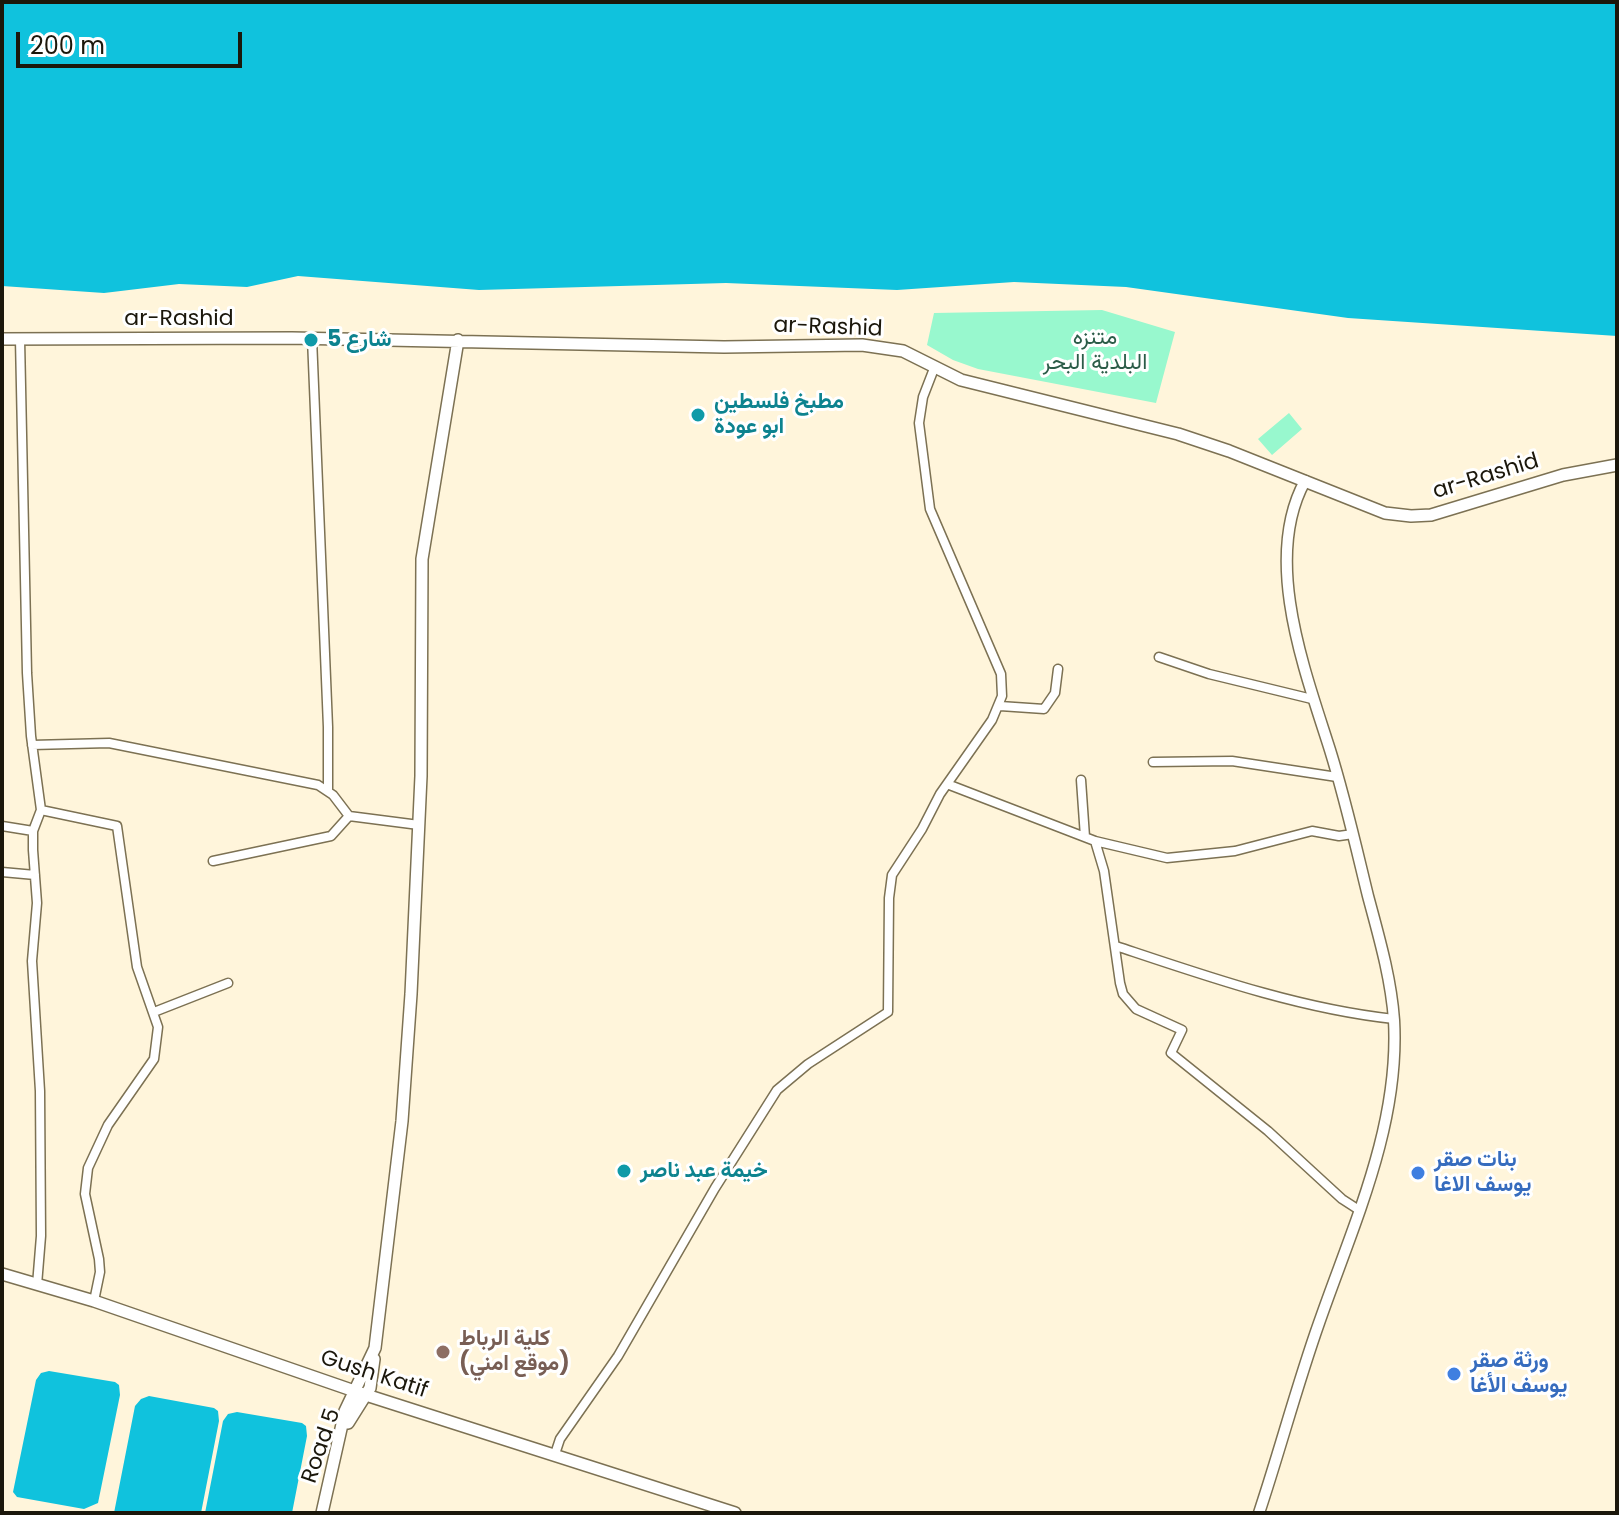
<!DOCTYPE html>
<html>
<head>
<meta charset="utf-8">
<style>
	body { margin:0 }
	#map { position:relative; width:1619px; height:1515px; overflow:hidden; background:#fff5db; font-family:Poppins,sans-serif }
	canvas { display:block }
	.frame { position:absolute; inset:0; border:4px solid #1b170b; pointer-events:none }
	.scale { position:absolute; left:16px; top:32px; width:226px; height:36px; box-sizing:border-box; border:4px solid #1b170b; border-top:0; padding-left:10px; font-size:24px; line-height:28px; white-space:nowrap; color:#1b170b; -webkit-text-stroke:6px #fff; paint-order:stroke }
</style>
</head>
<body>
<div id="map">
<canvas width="1619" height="1515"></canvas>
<div class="frame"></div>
<div class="scale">200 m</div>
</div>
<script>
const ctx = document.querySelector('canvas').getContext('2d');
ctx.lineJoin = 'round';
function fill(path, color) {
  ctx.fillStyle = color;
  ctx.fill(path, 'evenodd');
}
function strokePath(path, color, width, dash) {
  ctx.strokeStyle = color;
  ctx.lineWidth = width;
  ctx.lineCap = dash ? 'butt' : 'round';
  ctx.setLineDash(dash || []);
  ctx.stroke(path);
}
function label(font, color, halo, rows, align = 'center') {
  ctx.font = font + ' Poppins,Vazirmatn,sans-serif';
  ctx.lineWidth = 6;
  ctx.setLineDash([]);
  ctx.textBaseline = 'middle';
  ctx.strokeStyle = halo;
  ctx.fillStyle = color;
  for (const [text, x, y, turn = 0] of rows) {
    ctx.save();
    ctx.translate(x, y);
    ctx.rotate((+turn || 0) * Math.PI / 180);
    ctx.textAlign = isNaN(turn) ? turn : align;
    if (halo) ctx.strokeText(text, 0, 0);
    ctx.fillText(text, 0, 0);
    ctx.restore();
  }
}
fill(new Path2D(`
	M1102,310L1175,332L1156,403L978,369L953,360L927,345L934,313Z
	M1289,413L1302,429L1272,455L1258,439Z`), '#98f8ce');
fill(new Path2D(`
	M2,2H1617V336L1348,318L1126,287L1014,282L897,290L726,283L479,290L298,276L247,287L179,284L104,293L2,286Z
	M49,1371L115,1382L119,1385L120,1395L98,1503L84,1509L17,1497L13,1492L36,1380L41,1373Z
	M149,1396L214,1408L218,1411L219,1421L201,1513H114L135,1406L141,1399Z
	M237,1412L302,1423L306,1426L307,1436L292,1513H205L223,1421L228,1414Z`), '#10c2dd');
const minor = new Path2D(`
	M312,338L328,727V791
	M20,339L27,673L31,736L41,810L117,826L137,967L158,1027L154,1059L108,1125L88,1168L85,1194L99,1259L100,1272L94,1301
	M1159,657L1209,674L1312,699
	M1000,706L1044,709L1055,693L1058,669
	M32,745L109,743L318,785L333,795L349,816L419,825
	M1153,762L1232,761L1337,777
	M1081,780L1085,837
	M947,784L1095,841L1167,858L1235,851L1312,831L1339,836L1353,834
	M2,826L33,831
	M1095,841L1104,871L1120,983L1123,994L1136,1009L1182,1030L1171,1053L1268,1131L1342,1199L1359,1210
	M213,861L331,836L349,816
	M2,872L35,875
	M1116,946C1206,976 1300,1009 1394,1019
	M154,1012L228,983
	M37,1285L41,1236L40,1091L32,961L37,903L33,850V831L41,810
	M555,1454L560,1439L618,1356L715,1188L777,1090L808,1064L888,1012L889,898L892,875L922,829L940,794L992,720L1002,696L1001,674L930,509L919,423L923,397L935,366`);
const tertiary = new Path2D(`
	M1259,1513C1280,1450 1297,1385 1319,1323C1353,1225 1400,1126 1394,1020C1391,978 1379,937 1368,896C1356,847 1345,798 1330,750C1305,671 1262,559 1305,481`);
const secondary = new Path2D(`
	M2,339L292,338L724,347L862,345L903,351L961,380L1178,434L1229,451L1385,513L1411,516L1431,515L1563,475L1617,465
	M2,1274L94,1301L366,1395L735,1513
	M348,1423L370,1388L374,1359
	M322,1513L345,1411L375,1348L402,1121L411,994L421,776L422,559L458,340`);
strokePath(minor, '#7c7153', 11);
strokePath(tertiary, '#7c7153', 13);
strokePath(secondary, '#7c7153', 14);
strokePath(minor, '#fff', 8);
strokePath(tertiary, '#fff', 10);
strokePath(secondary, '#fff', 11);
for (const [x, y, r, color] of [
	[311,340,8,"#0f9aa8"],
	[698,415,8,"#0f9aa8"],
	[624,1171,8,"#0f9aa8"],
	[1418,1173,8,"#3f7fe0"],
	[443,1352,8,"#8d6e63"],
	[1454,1374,8,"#3f7fe0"]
]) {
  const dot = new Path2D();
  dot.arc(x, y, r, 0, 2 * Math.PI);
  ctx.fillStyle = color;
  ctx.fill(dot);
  strokePath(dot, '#fff', 3);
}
label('22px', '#1b170b', '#fff', [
	["ar-Rashid",179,319],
	["ar-Rashid",828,328,2],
	["ar-Rashid",1486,477,-17],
	["Gush Katif",374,1375,18],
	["Road 5",322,1446,-71]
]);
label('22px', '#2b5c48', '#fff', [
	["متنزه",1095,338],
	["البلدية البحر",1095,363]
]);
label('bold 22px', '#0d838f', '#fff', [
	["شارع 5",327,340],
	["مطبخ فلسطين",714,402],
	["ابو عودة",714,427],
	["خيمة عبد ناصر",640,1171]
], 'left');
label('bold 22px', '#366cbe', '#fff', [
	["بنات صقر",1434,1160],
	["يوسف الاغا",1434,1185],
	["ورثة صقر",1470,1361],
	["يوسف الأغا",1470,1386]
], 'left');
label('bold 22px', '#785e54', '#fff', [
	["كلية الرباط",459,1339],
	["(موقع امني)",459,1364]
], 'left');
</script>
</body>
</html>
